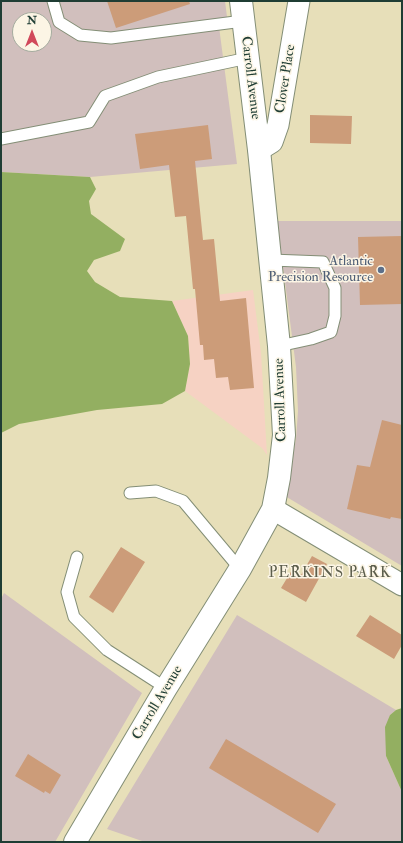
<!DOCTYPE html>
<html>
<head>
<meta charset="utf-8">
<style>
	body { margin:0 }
	#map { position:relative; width:403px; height:843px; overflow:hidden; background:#e7dfb9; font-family:"IM FELL Double Pica",serif }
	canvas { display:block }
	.frame { position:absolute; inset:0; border:2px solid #1f3d34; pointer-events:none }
	.north { position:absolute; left:12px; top:12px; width:40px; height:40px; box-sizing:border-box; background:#fcf5e5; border:1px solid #a4ab9e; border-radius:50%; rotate:0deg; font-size:11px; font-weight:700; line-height:16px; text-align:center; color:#1f3d34 }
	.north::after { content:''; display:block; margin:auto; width:14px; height:18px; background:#d1495b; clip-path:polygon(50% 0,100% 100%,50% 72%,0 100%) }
</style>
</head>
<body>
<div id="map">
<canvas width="403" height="843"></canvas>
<div class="frame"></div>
<div class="north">N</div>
</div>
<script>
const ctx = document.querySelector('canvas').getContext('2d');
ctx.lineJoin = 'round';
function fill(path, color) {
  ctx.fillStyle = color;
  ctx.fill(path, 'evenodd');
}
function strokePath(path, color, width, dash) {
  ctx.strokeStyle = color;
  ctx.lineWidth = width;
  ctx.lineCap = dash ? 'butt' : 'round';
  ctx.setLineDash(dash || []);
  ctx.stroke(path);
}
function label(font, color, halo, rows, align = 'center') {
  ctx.font = font + ' "IM FELL Double Pica",serif';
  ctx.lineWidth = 3;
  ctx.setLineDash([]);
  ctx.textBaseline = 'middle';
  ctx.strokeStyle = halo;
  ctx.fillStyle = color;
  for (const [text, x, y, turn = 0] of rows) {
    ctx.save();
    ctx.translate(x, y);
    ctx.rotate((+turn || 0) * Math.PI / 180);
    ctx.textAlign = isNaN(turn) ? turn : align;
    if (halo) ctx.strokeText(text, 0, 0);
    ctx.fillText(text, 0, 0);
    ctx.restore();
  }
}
fill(new Path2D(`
	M253,290L261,353L267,455L262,448L185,391L190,364L188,336L172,301Z`), '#f6d2c3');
fill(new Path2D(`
	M1,1H225L227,17L218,19L237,164L90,177L1,172ZM20,20H44V44H20Z
	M277,221H402V566L285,496L296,439L298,411L296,367Z
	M4,593L142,693L55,842H1V599Z
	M237,615L396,710L390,715L386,756L402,792V842H145L107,829Z`), '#d1bfbd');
fill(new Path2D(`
	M1,172L90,177L96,189L89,201L91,214L125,239L120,251L94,260L87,271L95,282L120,297L172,301L188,336L190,364L185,391L162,404L97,410L19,424L1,433Z
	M402,708V792L386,756L385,727L390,715L396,710Z`), '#93af61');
fill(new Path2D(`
	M107,1H189L190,4L116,28Z
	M310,115L352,116L351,144L310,143Z
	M208,125L212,159L195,161L203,240L214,239L220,301L246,298L254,388L230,390L228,377L216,378L214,359L204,360L203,345H200L195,289H193L186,216L175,217L169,165L140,169L135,134Z
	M402,236V304L360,305L358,237Z
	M382,420L402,425V519L391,517L390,519L347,509L357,465L370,467Z
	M121,547L145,562L113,613L89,597Z
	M312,556L327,564L306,602L281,588L292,570L301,575Z
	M370,615L402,635V645L394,659L356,636Z
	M226,739L336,804L318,833L209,768Z
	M28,754L61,775L50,794L45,791L44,793L15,776Z`), '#cc9c79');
const service = new Path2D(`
	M53,1L59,22L80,35L111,38L243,21
	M1,139L89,122L105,96L158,77L248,58
	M271,260L323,262L335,288V316L331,332L311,339L279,346
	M130,493L156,491L183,501L240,569
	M77,557L67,592L74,617L107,650L166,688`);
const minor = new Path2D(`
	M259,150L272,142L278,125L299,1
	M273,509L402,585`);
const tertiary = new Path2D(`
	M75,842L166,688L240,569L273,509L279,478L284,435L279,346L259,150L241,1`);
strokePath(service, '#838e76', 13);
strokePath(minor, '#838e76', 23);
strokePath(tertiary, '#838e76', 24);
strokePath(service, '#fff', 11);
strokePath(minor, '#fff', 21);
strokePath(tertiary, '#fff', 22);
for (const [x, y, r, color] of [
	[381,270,4,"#5c6f8a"]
]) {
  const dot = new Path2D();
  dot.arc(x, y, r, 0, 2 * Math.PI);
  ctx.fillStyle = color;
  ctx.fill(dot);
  strokePath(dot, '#fcf5e5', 1.5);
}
label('14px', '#1f3d34', '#fcf5e5', [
	["Carroll Avenue",250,78,83],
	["Clover Place",286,79,-81],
	["Carroll Avenue",281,400,-92],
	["Carroll Avenue",158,703,-59]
]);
label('14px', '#4e5e75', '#fcf5e5', [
	["Atlantic",373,262],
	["Precision Resource",373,278]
], 'right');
ctx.letterSpacing = '1px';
label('15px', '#5c5e4c', '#fcf5e5', [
	["PERKINS PARK",330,574]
]);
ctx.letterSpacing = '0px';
</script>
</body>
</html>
